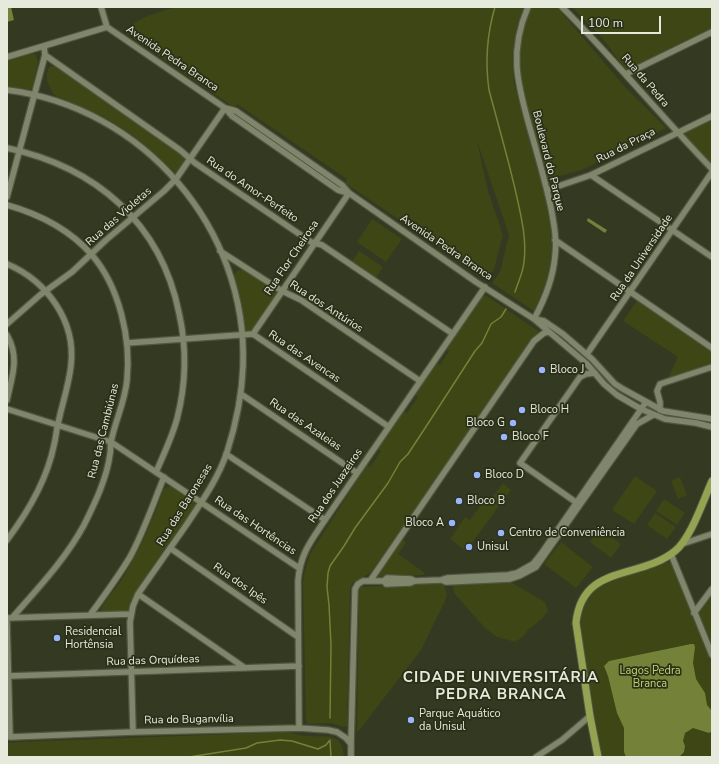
<!DOCTYPE html>
<html>
<head>
<meta charset="utf-8">
<style>
	body { margin:0 }
	#map { position:relative; width:719px; height:764px; overflow:hidden; background:#343922; font-family:"Nunito Sans",sans-serif }
	canvas { display:block }
	.frame { position:absolute; inset:0; border:8px solid #e6eadc; pointer-events:none }
	.scale { position:absolute; left:581px; top:16px; width:80px; height:18px; box-sizing:border-box; border:2px solid #e6eadc; border-top:0; padding-left:5px; font-size:12px; line-height:14px; white-space:nowrap; color:#e6eadc; -webkit-text-stroke:3px #2a2f18; paint-order:stroke }
</style>
</head>
<body>
<div id="map">
<canvas width="719" height="764"></canvas>
<div class="frame"></div>
<div class="scale">100 m</div>
</div>
<script>
const ctx = document.querySelector('canvas').getContext('2d');
ctx.lineJoin = 'round';
function fill(path, color) {
  ctx.fillStyle = color;
  ctx.fill(path, 'evenodd');
}
function strokePath(path, color, width, dash) {
  ctx.strokeStyle = color;
  ctx.lineWidth = width;
  ctx.lineCap = dash ? 'butt' : 'round';
  ctx.setLineDash(dash || []);
  ctx.stroke(path);
}
function label(font, color, halo, rows, align = 'center') {
  ctx.font = font + ' "Nunito Sans",sans-serif';
  ctx.lineWidth = 3.5;
  ctx.setLineDash([]);
  ctx.textBaseline = 'middle';
  ctx.strokeStyle = halo;
  ctx.fillStyle = color;
  for (const [text, x, y, turn = 0] of rows) {
    ctx.save();
    ctx.translate(x, y);
    ctx.rotate((+turn || 0) * Math.PI / 180);
    ctx.textAlign = isNaN(turn) ? turn : align;
    if (halo) ctx.strokeText(text, 0, 0);
    ctx.fillText(text, 0, 0);
    ctx.restore();
  }
}
fill(new Path2D(`
	M175,7H524C513,31 511,57 514,83C521,110 528,136 536,163C544,192 553,223 551,253C550,274 543,293 534,311L492,283L500,272L509,235L477,141L488,191L503,235L494,269L487,279L345,183L347,179L237,104L235,108L130,36L128,30C135,17 162,12 175,7Z
	M530,7H557L625,87L666,128L584,169L547,180C535,137 512,80 520,36C522,26 527,16 530,7Z
	M572,7H712V28L626,70L603,39Z
	M31,53L36,55L38,61L33,87L29,91L7,87V61Z
	M51,66L57,67L186,158L187,160L177,174L145,145L129,133L109,120L54,95L47,81V73L48,69Z
	M712,118V166L680,134Z
	M372,219L402,239L386,262L357,242Z
	M359,251L383,267L375,279L351,263Z
	M239,270H245L278,292L251,331L244,332L240,303L234,277L235,273Z
	M487,296L538,331V335L533,340L371,572C361,580 352,577 350,591L347,726L344,727L331,723L308,724L306,721L303,581L305,571L310,554L367,465L370,467L381,451L378,449L403,410L407,413L418,397L415,394L436,362L440,365L449,351L445,348L481,297Z
	M638,299L712,351V364L668,378L678,357L623,321Z
	M635,476L657,491L634,524L612,510Z
	M680,477L687,495L678,499L671,481Z
	M503,483L511,490L466,551L450,539L465,517L470,520L486,498L490,500Z
	M167,487H172L193,502L195,504L196,509L167,545L135,592L128,612L103,613L101,612C101,604 114,591 119,584C138,554 152,522 164,489Z
	M664,499L685,513L677,525L656,511Z
	M655,513L676,527L667,539L647,525Z
	M600,528L621,544L611,558L590,542Z
	M400,540L405,541V544L398,554L425,573L423,575L376,577Z
	M561,542L593,567L576,588L544,564Z
	M668,562L673,564L675,569L712,664V757H602L593,719L580,624C582,593 594,587 621,577C635,572 649,567 663,563Z
	M509,581L545,602L548,611L542,619L528,630L523,637L515,642L497,637L485,628L454,593L453,583Z
	M439,583L444,585L447,595L445,601L421,650L357,733L359,587Z
	M712,595V644L699,613Z
	M290,732C295,734 302,736 308,736C328,737 342,732 344,757H7V743L18,742Z`), '#3d4614');
fill(new Path2D(`
	M7,7H11L14,20L7,22Z
	M588,218L607,230L605,233L587,221Z
	M691,644H694L695,647L693,663L696,679L705,693L707,705L712,711V731L709,733L693,728L685,733L683,741L685,746L684,752L679,757H626L624,752V728L617,713L608,676L604,666L609,661Z`), '#748239');
strokePath(new Path2D(`
	M495,7C487,34 485,62 489,90C498,124 508,158 516,193C521,216 527,239 524,262C523,273 518,282 515,292
	M330,718L331,645L329,605L327,587L328,573L330,566L344,546L355,528L388,483L400,462L408,454L431,419L475,351L482,343L491,324L501,317L506,309
	M330,741L331,757
	M189,757L246,748L257,743L280,740L292,741L318,749L326,745L330,740`), '#748239', 1.5);
const minor = new Path2D(`
	M101,7L107,27
	M528,7C509,51 517,82 529,125C537,153 545,180 551,208C554,224 557,240 555,256C553,279 545,299 534,319
	M562,7C614,59 661,116 712,169
	M107,27L225,108L232,116L338,190L348,193
	M45,55L180,150L195,163L311,242L322,245L453,334
	M7,57L107,27
	M626,74L712,32
	M7,90C143,107 248,228 243,366C242,395 236,424 227,452C218,479 202,501 187,524C171,547 154,571 138,594L133,606L130,622L133,732
	M225,108L236,111L342,185L349,193L476,282L534,319L587,364L604,384L617,395L641,409L665,419L696,423L712,427
	M7,148C96,167 161,223 179,313C187,348 186,384 177,419C172,437 164,454 156,472
	M591,175L712,257
	M547,190L591,175L712,116
	M7,197L45,55L44,46
	M7,205C39,214 70,230 92,255C120,288 131,339 127,380C125,402 115,421 111,442C110,446 111,450 110,454C107,478 95,503 84,525C65,560 38,588 12,618
	M555,240L712,348
	M220,251L282,291L301,300L420,381
	M7,264C47,281 76,321 71,365C69,385 62,404 58,424C56,431 56,438 54,445C47,480 28,512 7,540
	M534,319L544,321L563,334L592,359L615,384L623,389L663,411L712,419
	M7,324L40,295L72,272L106,240L164,191L176,179L225,108
	M253,334L349,193
	M7,335C20,358 12,376 7,400
	M127,343L253,334L389,427
	M587,354L712,172
	M241,394L357,473
	M7,409L111,442L299,568
	M660,410V402L657,391L660,384L712,367
	M226,454L325,520
	M577,503L520,463L580,377L586,374L595,373
	M682,544L712,534
	M170,548L298,637
	M671,554L712,655
	M442,580L446,582L510,579L519,576L536,567L637,424L653,415
	M370,581L534,341L544,333L549,332
	M384,581L386,584L410,583L415,581L441,580L447,578L508,575L517,573L533,564L541,554L646,402
	M138,594L245,668
	M694,613L712,589
	M90,615C104,596 118,577 130,557C144,531 153,504 164,477
	M7,618L131,614
	M7,622L10,737
	M9,676L299,666
	M299,728L298,581C300,554 311,541 325,520L485,287
	M7,736L10,737L133,732L299,728L328,730L337,732L346,738L351,744V757
	M351,744L355,589L358,584L363,581H384L387,578L411,579L415,581
	M536,757L562,740L590,716`);
const major = new Path2D(`
	M598,757L590,716L576,623C582,563 640,580 675,551C691,538 703,501 712,481`);
strokePath(minor, '#515541', 8);
strokePath(major, '#515541', 9);
strokePath(minor, '#80866c', 5.5);
strokePath(major, '#94a352', 7);
for (const [x, y, r, color] of [
	[542,370,4,"#9bb5fd"],
	[522,410,4,"#9bb5fd"],
	[513,423,4,"#9bb5fd"],
	[504,437,4,"#9bb5fd"],
	[477,475,4,"#9bb5fd"],
	[459,501,4,"#9bb5fd"],
	[452,523,4,"#9bb5fd"],
	[501,533,4,"#9bb5fd"],
	[469,547,4,"#9bb5fd"],
	[57,638,4,"#9bb5fd"],
	[411,720,4,"#9bb5fd"]
]) {
  const dot = new Path2D();
  dot.arc(x, y, r, 0, 2 * Math.PI);
  ctx.fillStyle = color;
  ctx.fill(dot);
  strokePath(dot, '#2a2f18', 1.5);
}
label('11px', '#e6eadc', '#2a2f18', [
	["Avenida Pedra Branca",172,59,34],
	["Rua da Pedra",645,81,49],
	["Rua da Praça",626,146,-27],
	["Boulevard do Parque",548,161,76],
	["Rua do Amor-Perfeito",252,190,34],
	["Rua das Violetas",119,217,-41],
	["Avenida Pedra Branca",446,248,34],
	["Rua Flor Cheirosa",292,258,-56],
	["Rua da Universidade",642,258,-56],
	["Rua dos Antúrios",326,307,33],
	["Rua das Avencas",304,357,34],
	["Rua das Azaleias",305,425,34],
	["Rua das Cambiúnas",104,431,-76],
	["Rua dos Juazeiros",336,486,-56],
	["Rua das Baronesas",185,505,-58],
	["Rua das Hortências",255,526,34],
	["Rua dos Ipês",240,584,35],
	["Rua das Orquídeas",153,661,-2],
	["Rua do Buganvília",189,720,-1]
]);
label('11px', '#e6eadc', '#2a2f18', [
	["Bloco J",550,370],
	["Bloco H",530,410],
	["Bloco G",505,423,"right"],
	["Bloco F",512,437],
	["Bloco D",485,475],
	["Bloco B",467,501],
	["Bloco A",444,523,"right"],
	["Centro de Conveniência",509,533],
	["Unisul",477,547],
	["Residencial",65,632],
	["Hortênsia",65,645],
	["Parque Aquático",419,714],
	["da Unisul",419,727]
], 'left');
label('11px', '#c0d56f', '#2a2f18', [
	["Lagos Pedra",650,671],
	["Branca",650,684]
]);
ctx.letterSpacing = '1px';
label('bold 15px', '#e6eadc', '#2a2f18', [
	["CIDADE UNIVERSITÁRIA",501,678],
	["PEDRA BRANCA",501,695]
]);
ctx.letterSpacing = '0px';
</script>
</body>
</html>
